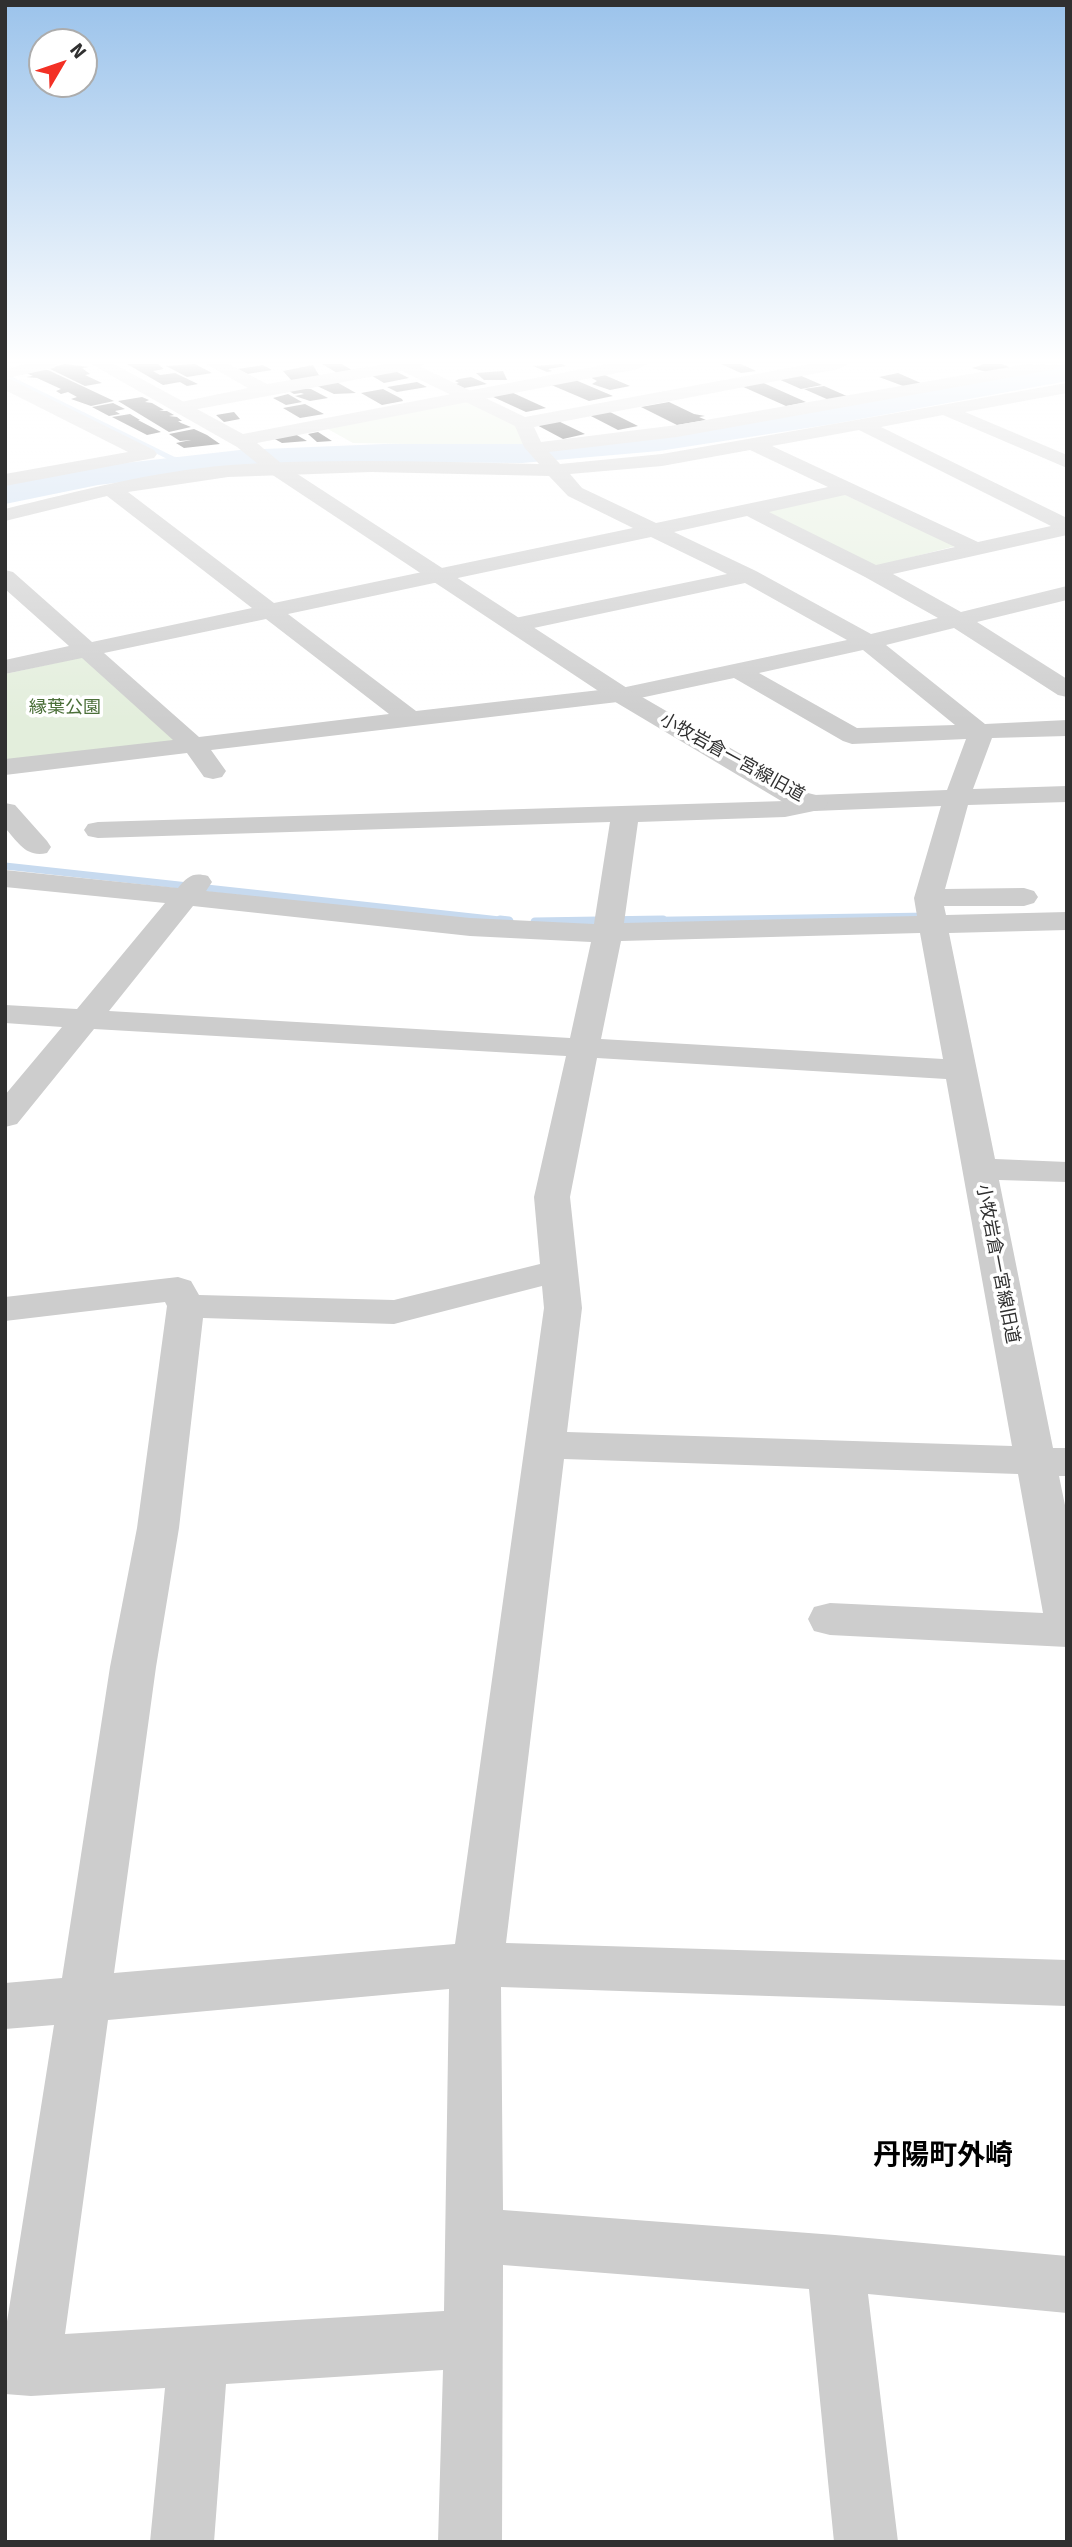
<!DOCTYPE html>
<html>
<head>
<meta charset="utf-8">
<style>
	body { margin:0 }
	#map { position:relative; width:1072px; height:2547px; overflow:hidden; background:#fff; font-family:Signika,sans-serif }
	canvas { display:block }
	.frame { position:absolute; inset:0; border:7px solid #303030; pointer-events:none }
	.north { position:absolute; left:28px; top:28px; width:70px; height:70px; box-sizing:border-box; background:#fff; border:2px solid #acacac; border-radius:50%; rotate:51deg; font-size:19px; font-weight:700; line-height:28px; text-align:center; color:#303030 }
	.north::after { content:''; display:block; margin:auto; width:24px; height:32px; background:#f33025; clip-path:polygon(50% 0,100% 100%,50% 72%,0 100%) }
</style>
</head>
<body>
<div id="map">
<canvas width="1072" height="2547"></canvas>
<div class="frame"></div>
<div class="north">N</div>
</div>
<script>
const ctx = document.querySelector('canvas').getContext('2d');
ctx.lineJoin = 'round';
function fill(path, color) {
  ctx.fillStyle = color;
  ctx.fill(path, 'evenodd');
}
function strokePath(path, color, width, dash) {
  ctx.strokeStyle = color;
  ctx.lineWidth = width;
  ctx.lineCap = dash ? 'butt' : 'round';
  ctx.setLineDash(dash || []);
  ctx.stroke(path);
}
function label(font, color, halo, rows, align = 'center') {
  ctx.font = font + ' Signika,"Noto Sans JP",sans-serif';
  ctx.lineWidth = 7;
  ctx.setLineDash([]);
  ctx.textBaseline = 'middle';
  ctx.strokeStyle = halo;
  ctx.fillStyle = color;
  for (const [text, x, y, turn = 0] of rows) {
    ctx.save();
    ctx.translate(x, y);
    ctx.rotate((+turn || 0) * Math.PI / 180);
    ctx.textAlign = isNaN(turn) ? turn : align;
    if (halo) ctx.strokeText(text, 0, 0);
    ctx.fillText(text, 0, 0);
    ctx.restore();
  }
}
fill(new Path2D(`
	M465,399L515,423L526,446L353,443L326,428Z
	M841,493L956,546L873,567L760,510Z
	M83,657L175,741L5,761V674Z`), '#e3eedc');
strokePath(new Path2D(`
	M11,379L173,459L198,463`), '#c7daef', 5);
strokePath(new Path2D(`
	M5,866L509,921
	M548,922L929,916`), '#c7daef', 7);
strokePath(new Path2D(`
	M500,920L509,921
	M535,922L663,920`), '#c7daef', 9);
fill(new Path2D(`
	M1067,364V381L833,424L659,451L522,463L383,462L240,468L98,485L5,504V484L98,466L240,450L383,444H522L659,433L833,406Z`), '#c7daef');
fill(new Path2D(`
	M65,364L89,367L82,368L90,374L85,375L102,383L85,386L48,368Z
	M127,364H158L164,369L153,371L160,375L175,373L198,384L187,386L180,382L163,385Z
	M195,364L212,373L187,377L166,366Z
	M322,364H342L353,371L337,373Z
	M562,364L566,366L548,369L552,371L547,372L533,366Z
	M721,364H741L756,371L741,373Z
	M984,364H1002L1013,369L990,373L972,368Z
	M263,365L272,370L247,374L238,369Z
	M313,365L320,377L292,381L283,371Z
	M42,370H48L114,401L91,406L71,399L77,397L68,392L61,394L56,391L61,389L37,378L26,377L33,376L26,373Z
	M393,370L409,378L384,383L369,374Z
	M503,371L507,380H484L476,373Z
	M600,373L630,386L610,390L592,384L597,381L590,377Z
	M898,373L923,384L906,387L879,377Z
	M797,374L822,385L801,389L776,378Z
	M471,377L487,384L464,388L455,384L459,383L455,381L459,379Z
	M573,379L613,396L589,401L549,384Z
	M333,380L356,393L334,394L315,385Z
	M759,381L806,402L786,406L739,385Z
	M417,382L427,387L397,392L387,387Z
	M824,386L849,397L829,400L804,389Z
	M297,388L311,389L328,398L310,401L295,396L304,394L301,393L294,394L287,390Z
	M383,389L402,399L403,401L382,405L361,393Z
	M511,392L546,408L526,412L491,396Z
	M288,394L302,402L286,405L273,398Z
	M142,397L149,400L145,402L152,403L164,410L159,411H167L174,415L169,416L177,417L182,421H178L181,423L191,427L169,432L118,401Z
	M669,402L694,414L705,416L699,417L706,420L677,425L641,407Z
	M113,403L125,409L115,411L120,414L109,416L92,407Z
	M305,404L324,414L300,418L283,408Z
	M608,411L638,426L618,430L587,414Z
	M234,412L240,419L224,422L216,415Z
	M130,414L140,420H138L161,432L147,435L112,417Z
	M554,419L585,434L563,439L533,423Z
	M194,429L207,435L220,444L184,448L176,443L191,440L180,441L169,434Z
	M318,432L332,441L317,442L308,434Z
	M295,434L307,441L282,443L273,438Z`), '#171717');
fill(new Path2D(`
	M25,364H57L54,368L8,378L154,450L157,454L154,458L5,486V474L128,452L5,390V369Z
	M206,364H229L267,384L384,364H424L421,367L525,417L810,364H848L839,369L534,427L541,442L677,425L1027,364L1061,365L1052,370L677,437L549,452L560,464L662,454L1067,383V393L965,412L1067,455V468L943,415L881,427L1067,518V535L893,574L961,612L1067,586V600L977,622L1067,679V697L1058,695L954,628L886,645L985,724L1067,720V736L992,738L973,789L1067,786V802L968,805L945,889L1024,888L1034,891L1038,897L1034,903L1024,906H944L946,915L1067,912V930L949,933L995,1159L1067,1162V1182L999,1180L1053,1448H1067V1476H1059L1067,1515V1647L830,1635L814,1631L808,1619L814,1607L830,1603L1043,1613L1018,1474L564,1459L506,1943L1067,1960V2006L501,1987L503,2210L835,2235L1067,2256V2313L868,2294L898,2542H834L809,2289L503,2265L502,2542H438L443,2370L226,2384L214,2542H150L165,2388L31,2396L5,2394V2334L54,2025L5,2029V1983L62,1978L110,1667L137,1528L167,1306L165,1302L5,1321V1297L178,1277L191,1281L199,1295L394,1300L540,1264L534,1197L566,1056L94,1029L17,1124L5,1127V1095L62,1027L5,1023V1005L77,1009L165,903L5,887V870L178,888C188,876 193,872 208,876L212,882L206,891L470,918L594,924L610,822L98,838L88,836L84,830L88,824L98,822L785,801L814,795L947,790L966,739L852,744L843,741L734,678L626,701L211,750L226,771L222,777L213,779L204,777L187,753L5,775V759L173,740L82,658L5,674V660L69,646L5,589V570L13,572L92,642L252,608L107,496L5,521V509C79,491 154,471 230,465C333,458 436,462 539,464L524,447L515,426L402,371L182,412L176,411L173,407L176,403L248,388ZM859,430L1051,526L978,542L772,446ZM750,450L828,487L656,523L582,488L570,474L662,466ZM371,472L549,476L568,496L633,528L274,603L128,492L228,477ZM845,495L955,547L876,565L769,512ZM747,516L865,577L938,618L871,634L756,571L674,532ZM651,537L727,574L515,618L507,620L504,625L507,630L515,632L745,583L847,640L626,687L416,711L288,614ZM266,619L389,714L199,737L104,653ZM863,650L955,725L857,728L759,673ZM941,806L914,898L917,916L624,923L638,822L785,817L814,811ZM193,906L470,936L591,942L570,1038L109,1011ZM920,933L943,1059L601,1039L621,941ZM597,1058L946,1079L1012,1446L567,1432L582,1308L570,1197ZM542,1286L544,1308L455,1944L114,1973L156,1667L179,1528L203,1318L394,1324ZM449,1989L444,2311L65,2334L108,2020Z
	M5,803L15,805L47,841L51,847L47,853C26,858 18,842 5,828Z`), '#cdcdcd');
fill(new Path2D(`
	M91,364H114L243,434L608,364H647L638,369L257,443L282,464L630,690L808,793L824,797L828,803L824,809L814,811L788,805L612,700L268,472L237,447Z`), '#cdcdcd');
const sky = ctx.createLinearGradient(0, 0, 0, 721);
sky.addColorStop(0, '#9bc3eb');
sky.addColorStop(0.5, '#fff');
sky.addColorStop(1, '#ffffff00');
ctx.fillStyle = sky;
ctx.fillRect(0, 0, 1072, 721);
label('18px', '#4b6f39', '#fff', [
	["縁葉公園",65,708]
]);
label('18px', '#303030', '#fff', [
	["小牧岩倉一宮線旧道",732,758,29],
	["小牧岩倉一宮線旧道",997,1264,79]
]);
label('bold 28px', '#000', '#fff', [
	["丹陽町外崎",943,2157]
]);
</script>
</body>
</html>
